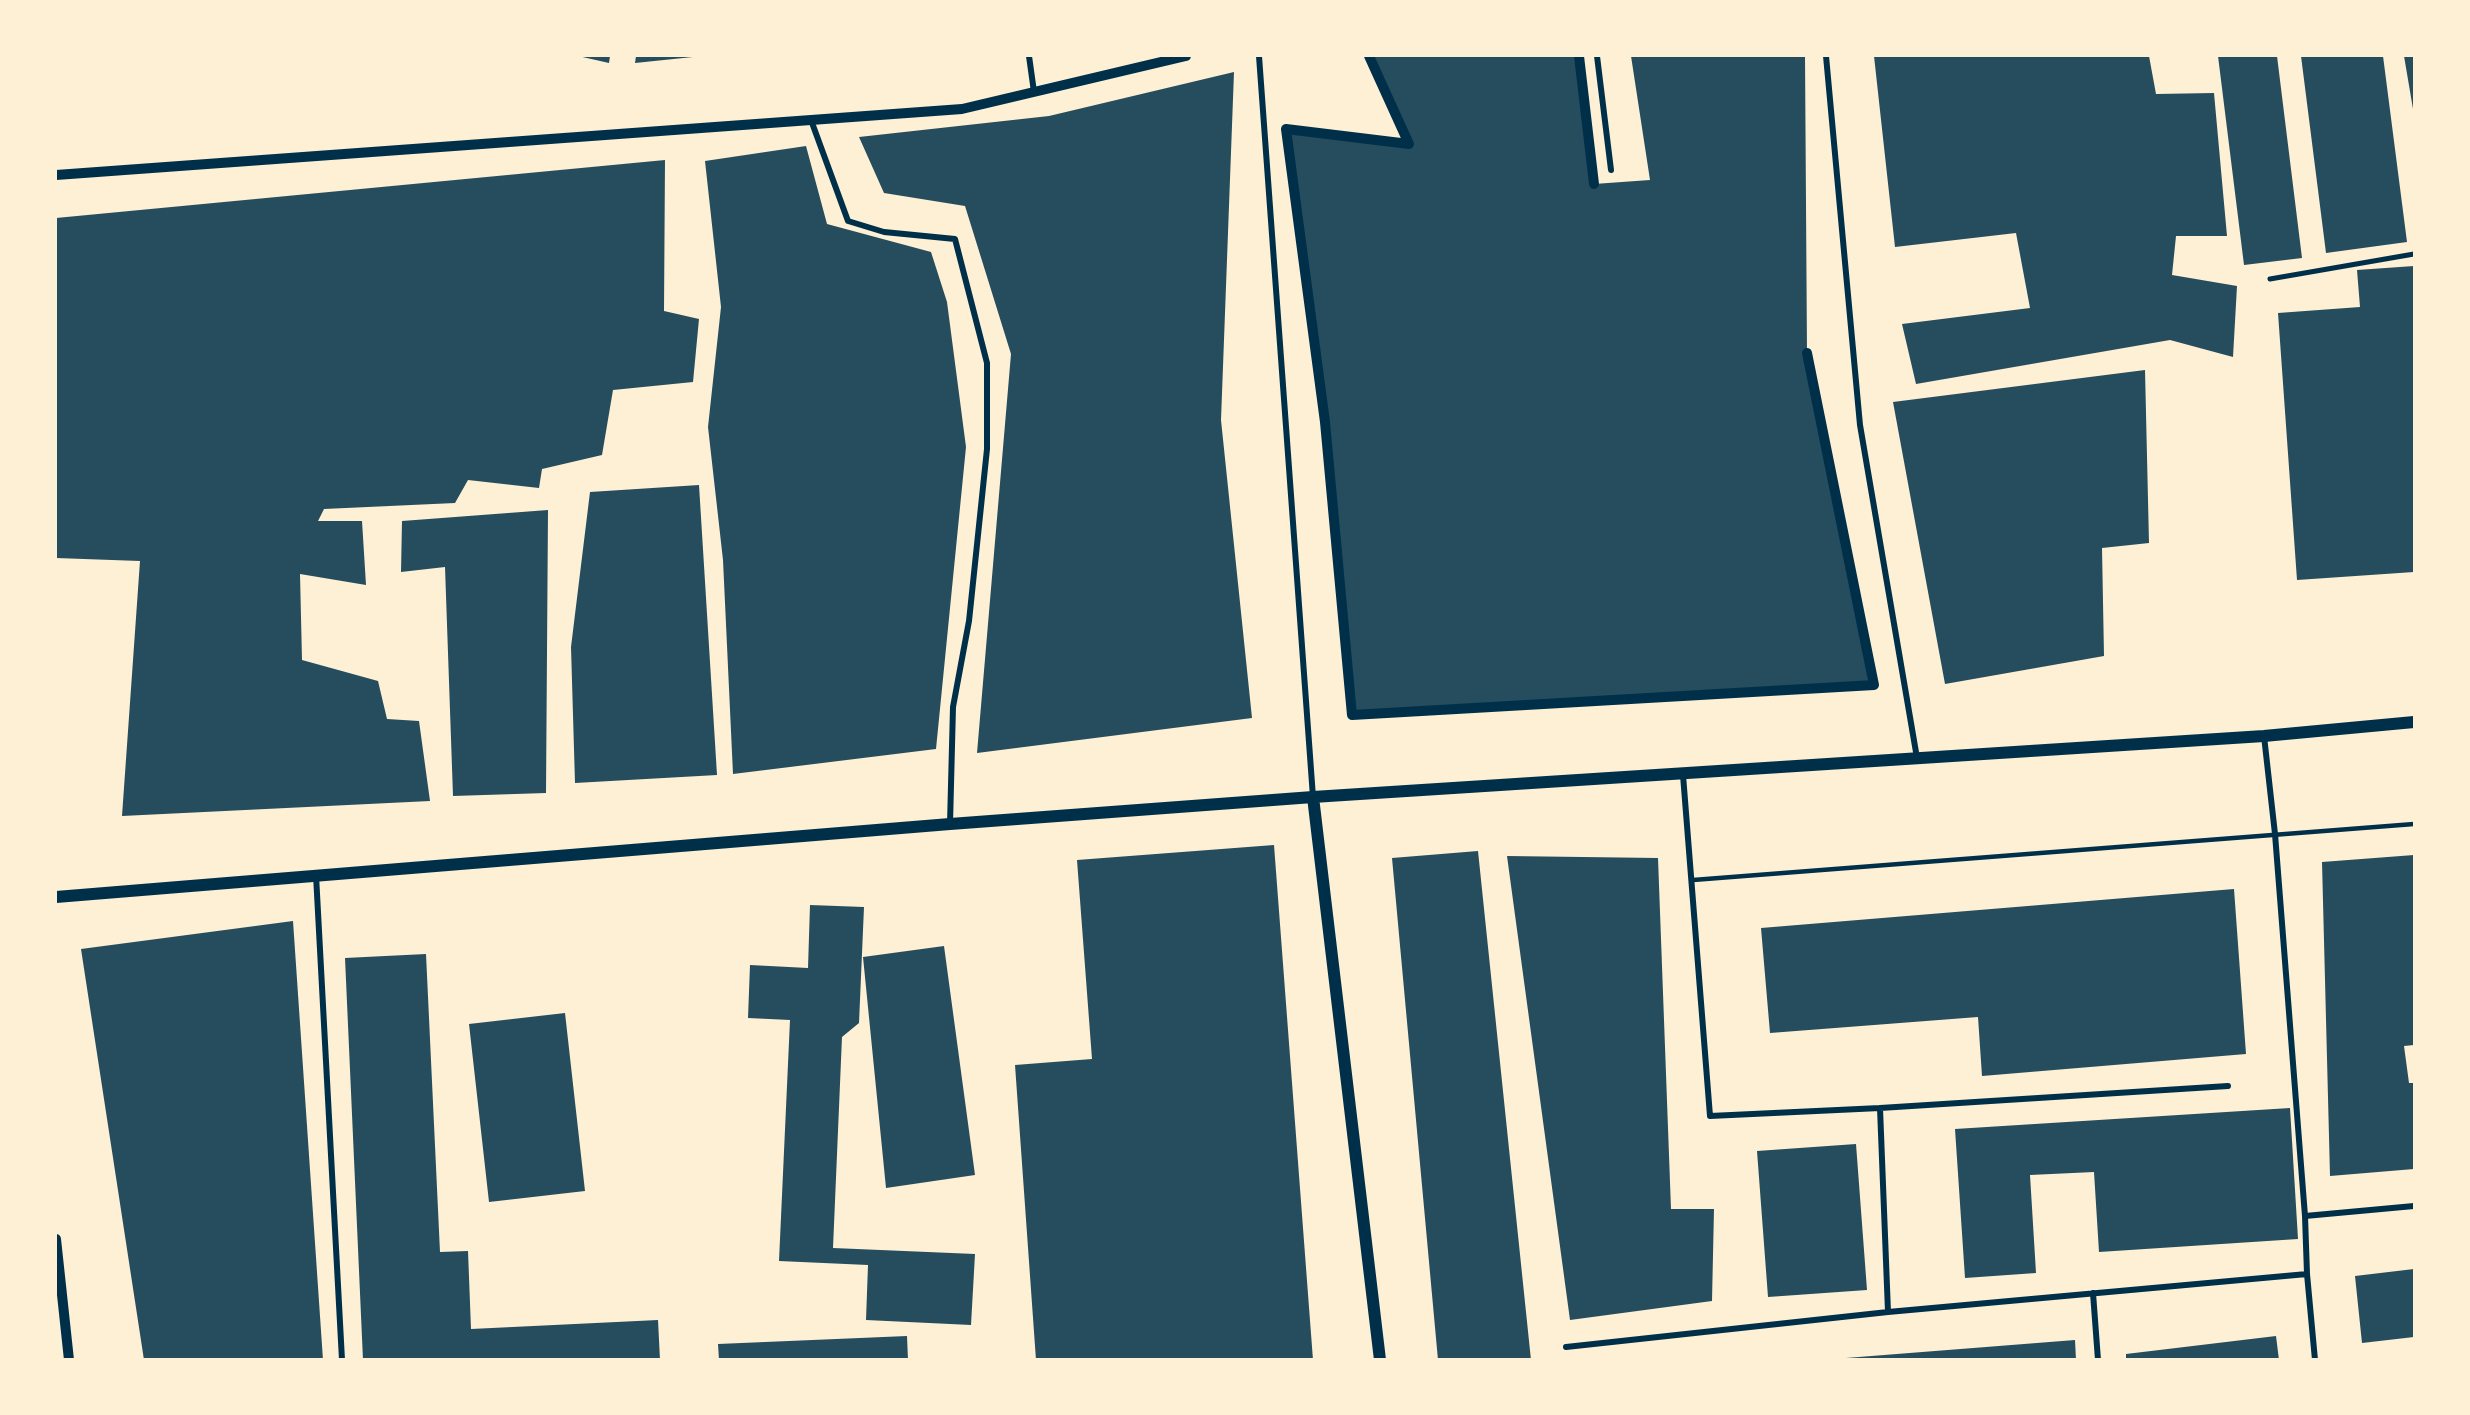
<!DOCTYPE html>
<html>
<head>
<meta charset="utf-8">
<style>
	body { margin:0 }
	#map { position:relative; width:2470px; height:1415px; overflow:hidden; background:#fdf0d5; font-family:Karla,sans-serif }
	canvas { display:block }
	.frame { position:absolute; inset:0; border:57px solid #fdf0d5; pointer-events:none }
</style>
</head>
<body>
<div id="map">
<canvas width="2470" height="1415"></canvas>
<div class="frame"></div>
</div>
<script>
const ctx = document.querySelector('canvas').getContext('2d');
ctx.lineJoin = 'round';
function fill(path, color) {
  ctx.fillStyle = color;
  ctx.fill(path, 'evenodd');
}
function strokePath(path, color, width, dash) {
  ctx.strokeStyle = color;
  ctx.lineWidth = width;
  ctx.lineCap = dash ? 'butt' : 'round';
  ctx.setLineDash(dash || []);
  ctx.stroke(path);
}
fill(new Path2D(`
	M578,56H610L609,63Z
	M636,56H693V57L635,63Z
	M1368,56H1579L1594,184L1650,180L1631,56H1805L1807,353L1874,685L1352,715L1325,422L1286,129L1409,144Z
	M1874,56H2149L2156,94L2214,93L2227,236H2176L2172,275L2237,286L2233,357L2170,340L1916,384L1902,324L2030,308L2016,233L1895,247Z
	M2218,56H2277L2302,258L2244,265Z
	M2301,56H2383L2407,242L2326,253Z
	M2404,56H2414V109H2413Z
	M1234,72L1221,420L1252,718L977,753L1011,354L965,206L884,193L859,137L1049,116Z
	M806,146L827,224L931,252L947,302L966,447L936,749L733,774L723,560L708,427L721,307L705,161Z
	M665,160L664,311L699,319L693,382L613,390L602,455L542,469L539,488L468,480L455,503L324,509L318,521H362L366,585L300,574L302,660L378,681L387,719L419,721L430,801L122,816L140,561L56,558V218Z
	M2414,266V572L2297,580L2278,313L2360,307L2357,270Z
	M2145,370L2149,543L2102,548L2104,656L1945,684L1893,402Z
	M699,485L717,775L575,783L571,647L590,492Z
	M548,510L546,793L453,796L445,567L401,572L402,521Z
	M1274,845L1313,1360H1036L1015,1065L1092,1059L1077,860Z
	M1478,851L1531,1360H1438L1392,858Z
	M2414,855V1045L2404,1046L2409,1083H2414V1169L2330,1176L2322,862Z
	M1507,856L1658,858L1671,1209H1714L1712,1301L1570,1320Z
	M2234,889L2246,1054L1982,1076L1978,1017L1770,1033L1761,928Z
	M810,905L864,907L859,1023L842,1037L833,1248L975,1254L971,1325L866,1320L868,1265L779,1261L790,1020L748,1018L750,965L808,968Z
	M293,921L323,1360H144L81,949Z
	M944,946L975,1175L886,1188L863,957Z
	M426,954L440,1252L468,1251L471,1329L658,1320L660,1360H363L345,958Z
	M565,1013L585,1191L489,1202L469,1024Z
	M2290,1108L2298,1239L2099,1252L2094,1172L2030,1175L2036,1273L1965,1278L1955,1129Z
	M1856,1144L1867,1290L1768,1297L1757,1151Z
	M2414,1269V1337L2362,1343L2355,1276Z
	M907,1336L908,1360H719L718,1344Z
	M2276,1336L2279,1360H2126V1354Z
	M2075,1340L2076,1360H1846V1358Z`), '#264d5e');
strokePath(new Path2D(`
	M1693,880L2414,824`), '#003049', 4.5);
strokePath(new Path2D(`
	M2270,279L2414,254`), '#003049', 5);
strokePath(new Path2D(`
	M1029,56L1034,92
	M1259,56L1313,797
	M1597,56L1611,170
	M1826,56L1860,425L1917,758
	M811,120L848,221L884,232L955,239L987,363V449L969,621L953,707L950,824
	M2264,736L2275,834L2305,1216L2307,1274L2315,1360
	M1683,775L1710,1116L1880,1108L1888,1312
	M316,875L342,1360
	M1880,1108L2228,1086
	M2305,1216L2414,1206
	M2093,1293L2098,1360
	M1566,1347L1888,1312L2307,1274`), '#003049', 6);
strokePath(new Path2D(`
	M1369,56L1409,144L1286,129L1325,422L1352,715L1874,685L1807,353
	M1579,56L1594,184
	M56,175L962,109L1186,56
	M56,1239L69,1360`), '#003049', 10);
strokePath(new Path2D(`
	M1313,797L1380,1360
	M56,897L950,824L1313,797L2264,736L2414,722`), '#003049', 12);
</script>
</body>
</html>
